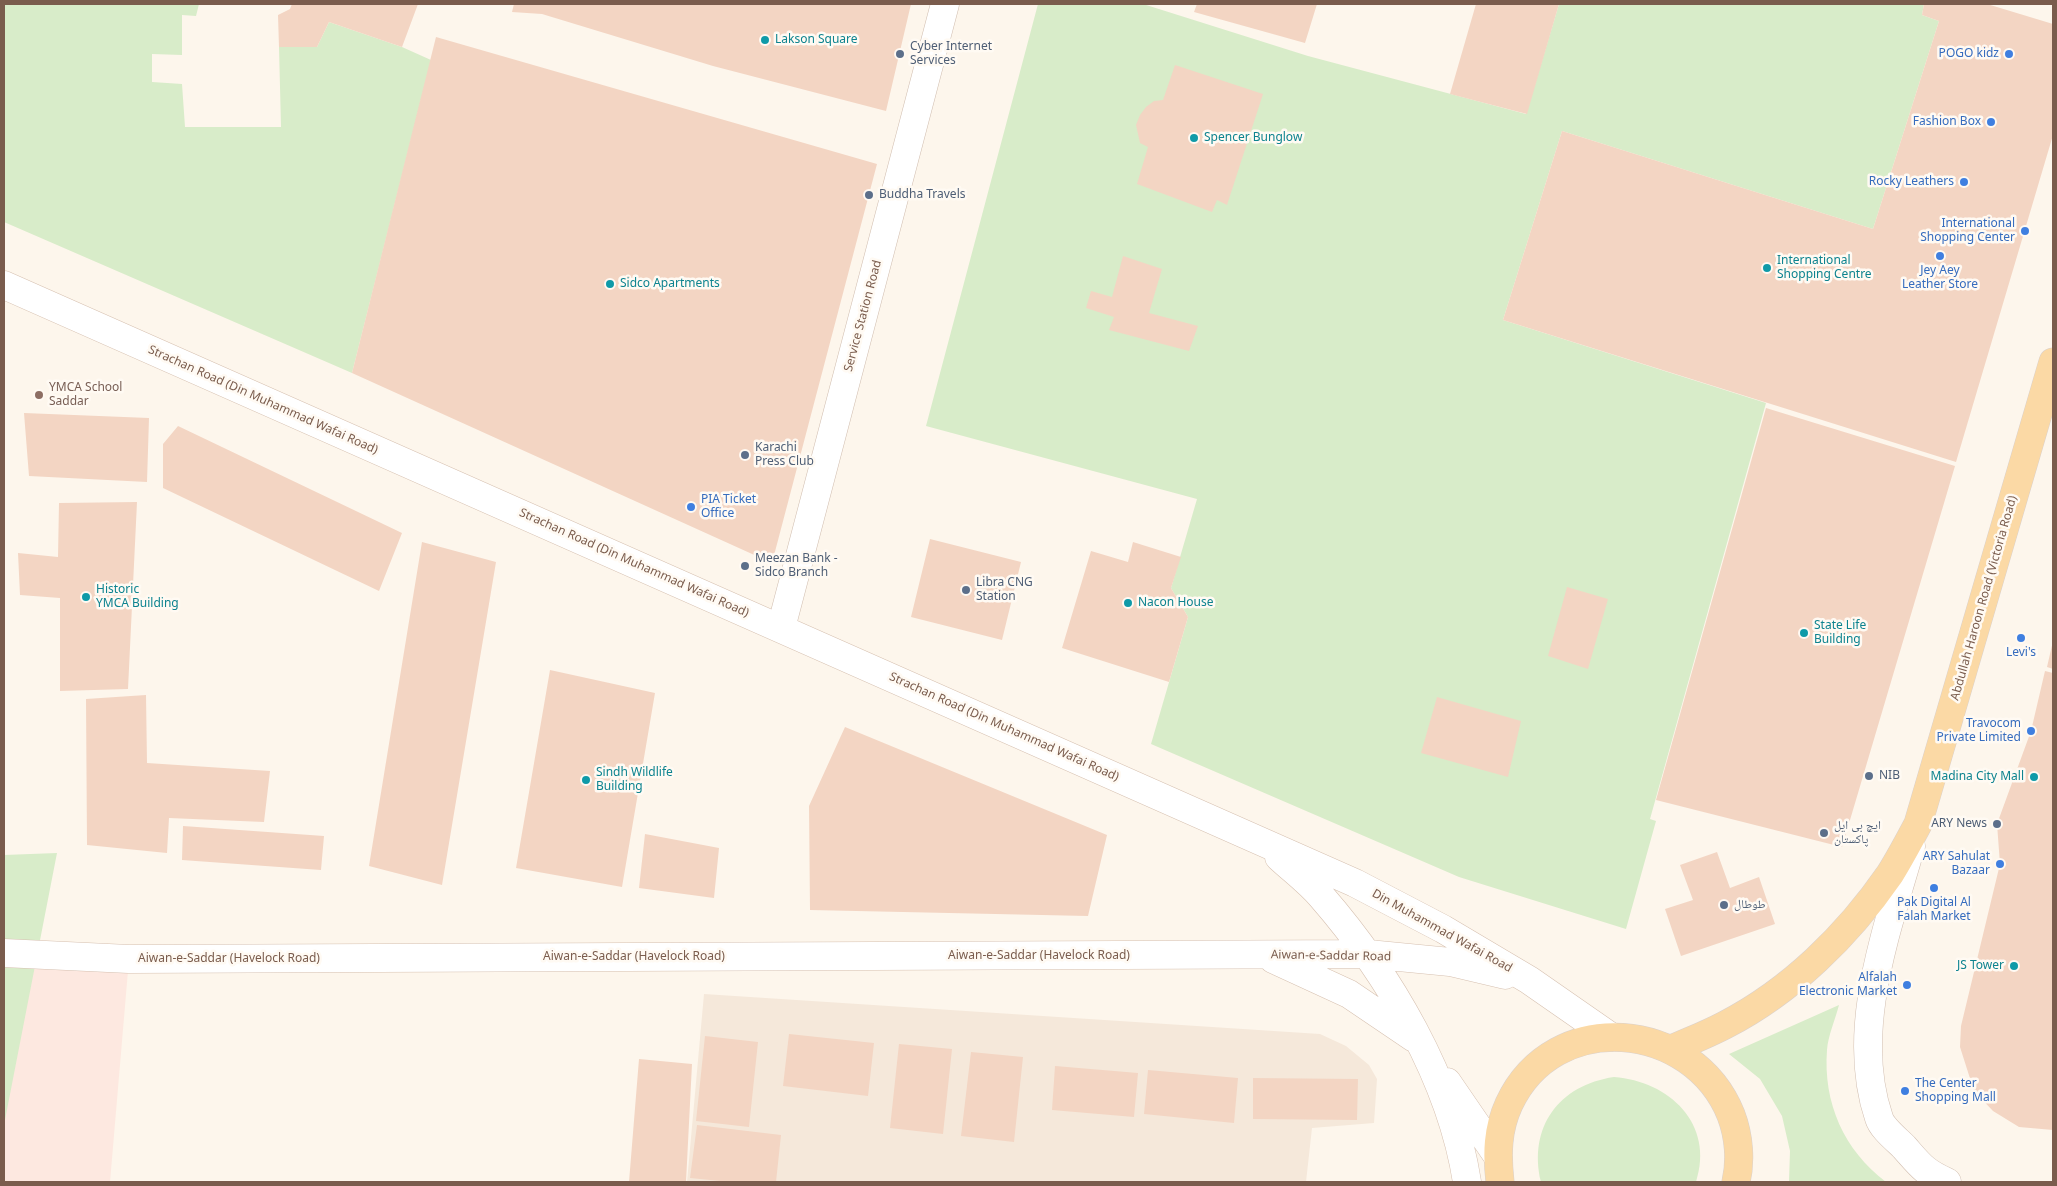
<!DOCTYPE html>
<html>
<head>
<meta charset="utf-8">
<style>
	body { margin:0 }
	#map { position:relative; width:2057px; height:1186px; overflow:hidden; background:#fdf6ec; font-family:"Noto Sans",sans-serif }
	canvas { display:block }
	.frame { position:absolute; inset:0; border:5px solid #7a5c4d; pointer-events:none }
</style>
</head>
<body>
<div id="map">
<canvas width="2057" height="1186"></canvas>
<div class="frame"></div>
</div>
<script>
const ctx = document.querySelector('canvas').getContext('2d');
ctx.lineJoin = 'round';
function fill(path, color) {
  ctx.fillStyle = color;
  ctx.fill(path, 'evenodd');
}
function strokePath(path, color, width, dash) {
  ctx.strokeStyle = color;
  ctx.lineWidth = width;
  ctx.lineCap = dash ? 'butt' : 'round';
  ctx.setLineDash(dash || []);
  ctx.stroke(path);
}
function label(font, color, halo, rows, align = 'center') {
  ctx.font = font + ' "Noto Sans","Noto Naskh Arabic",sans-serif';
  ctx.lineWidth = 5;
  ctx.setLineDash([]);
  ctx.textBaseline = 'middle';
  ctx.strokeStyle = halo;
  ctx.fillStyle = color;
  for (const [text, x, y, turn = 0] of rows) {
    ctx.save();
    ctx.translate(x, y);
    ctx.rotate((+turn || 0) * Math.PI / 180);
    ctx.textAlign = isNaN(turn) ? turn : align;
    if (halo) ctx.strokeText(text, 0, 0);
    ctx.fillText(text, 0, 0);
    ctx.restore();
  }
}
fill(new Path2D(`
	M704,994L1320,1034L1346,1046L1369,1065L1377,1079L1374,1123L1312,1128L1306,1182H687Z`), '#f5e8da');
fill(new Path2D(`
	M4,953L129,959L110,1182H4Z`), '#fde8e0');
fill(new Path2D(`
	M4,4H199L196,16L182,15V55L152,54V82L182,84L185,127H281L279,47H317L329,22L402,47L431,60L352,373L4,222Z
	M1038,4H1143L1308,56L1526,114L1559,4H1924L1922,15L1939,21L1873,229L1562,131L1503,320L1766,403L1650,819L1656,821L1626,929L1459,877L1151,744L1188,617L1171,588L1197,499L926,426Z
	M57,853L4,1125V855Z
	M1839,1005C1835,1020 1828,1036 1827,1050C1823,1103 1844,1150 1886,1182H1789L1790,1151L1782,1116L1760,1079L1729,1054Z
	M1614,1077C1669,1081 1715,1124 1696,1182H1541C1528,1127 1559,1085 1614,1077Z`), '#d8ecc9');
fill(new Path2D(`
	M292,4H418L402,47L329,22L317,47H279L278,15L290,9Z
	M514,4H911L886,111L713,66L542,14L512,12Z
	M1197,4H1317L1305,43L1194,12Z
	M1476,4H1559L1527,114L1450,94Z
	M1924,4H1987L2053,24V135L1956,462L1503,320L1562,131L1873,229L1939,21L1922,15Z
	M436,37L877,164L772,563L352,373Z
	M1175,65L1263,94L1227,205L1217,200L1212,212L1137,184L1148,147L1140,143L1136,125L1140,115L1146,107L1154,101L1163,100Z
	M1123,256L1162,269L1149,313L1198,326L1189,351L1109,330L1114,317L1086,308L1091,291L1112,297Z
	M1766,408L1955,466L1842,847L1656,800Z
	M24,413L149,418L147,482L29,476Z
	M178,426L402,533L379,591L163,488V444Z
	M137,502L128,689L60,691V598L20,595L18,553L58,557L59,503Z
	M930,539L1021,562L1002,640L911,617Z
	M422,542L496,562L442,885L369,866Z
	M1133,542L1181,557L1171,588L1188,617L1169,682L1062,648L1091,551L1128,562Z
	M1567,587L1608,599L1588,669L1548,656Z
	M2053,641V669L2047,667Z
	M550,670L655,693L622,887L516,868Z
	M2045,671L2053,673V1130L2019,1127L1993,1111L1974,1091L1960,1047L1961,1026L2000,864L1997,824L2031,731Z
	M146,695L147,763L270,771L264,822L169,818L167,853L87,845L86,699Z
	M1437,697L1521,721L1508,777L1421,753Z
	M845,727L1107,835L1088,916L810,910L809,806Z
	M183,826L324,836L321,870L182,860Z
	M645,834L719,848L714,898L639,888Z
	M1717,852L1730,888L1759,877L1775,924L1681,956L1665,909L1693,900L1680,865Z
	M789,1034L874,1043L868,1096L783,1086Z
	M705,1036L758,1042L749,1127L696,1121Z
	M899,1044L952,1049L943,1134L890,1128Z
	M971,1052L1023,1057L1014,1142L961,1136Z
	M639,1059L692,1064L686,1182H629Z
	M1055,1066L1138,1073L1134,1117L1052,1110Z
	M1148,1070L1238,1078L1234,1123L1144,1114Z
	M1253,1078L1358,1079L1357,1120L1253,1119Z
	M697,1125L781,1135L776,1182H730L690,1178Z`), '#f3d5c3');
const minor = new Path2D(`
	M781,628L945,4`);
const tertiary = new Path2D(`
	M1911,846C1887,931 1849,1030 1879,1118C1882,1128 1896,1139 1904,1147C1920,1165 1924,1172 1947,1182`);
const secondary = new Path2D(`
	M4,285L1355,883L1443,929L1529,980L1611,1037
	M1279,857C1293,870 1309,882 1321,896C1389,974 1451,1079 1467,1182
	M4,953L129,959L1368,954L1450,962L1505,975
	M1273,959L1349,994L1414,1038
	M1447,1082L1497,1155`);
const primary = new Path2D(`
	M1672,1049C1690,1041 1708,1034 1725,1025C1791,991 1848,935 1890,874C1900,858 1909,841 1918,824L2053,362
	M1500,1182C1497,1155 1497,1130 1509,1104C1554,1007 1693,1020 1731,1115C1739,1136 1741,1161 1736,1182`);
strokePath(minor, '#d1beb0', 29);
strokePath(tertiary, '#d1beb0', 29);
strokePath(secondary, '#d6c0b0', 29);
strokePath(primary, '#dad1cd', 29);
strokePath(minor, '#fff', 28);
strokePath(tertiary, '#fff', 28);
strokePath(secondary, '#fff', 28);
strokePath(primary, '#fbd9a5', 28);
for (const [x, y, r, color] of [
	[765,40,5,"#0f9aa8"],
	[900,54,5,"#5c6f8a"],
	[2009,54,5,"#3f7fe0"],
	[1991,122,5,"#3f7fe0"],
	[1194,138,5,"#0f9aa8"],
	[1964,182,5,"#3f7fe0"],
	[869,195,5,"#5c6f8a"],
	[2025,231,5,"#3f7fe0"],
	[1940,256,5,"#3f7fe0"],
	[1767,268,5,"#0f9aa8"],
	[610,284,5,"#0f9aa8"],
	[39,395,5,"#8d6e63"],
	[745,455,5,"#5c6f8a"],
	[691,507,5,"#3f7fe0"],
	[745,566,5,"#5c6f8a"],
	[966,590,5,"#5c6f8a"],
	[86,597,5,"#0f9aa8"],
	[1128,603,5,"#0f9aa8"],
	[1804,633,5,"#0f9aa8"],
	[2021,638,5,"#3f7fe0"],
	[2031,731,5,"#3f7fe0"],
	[1869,776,5,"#5c6f8a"],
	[2034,777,5,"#0f9aa8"],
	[586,780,5,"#0f9aa8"],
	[1997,824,5,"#5c6f8a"],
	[1824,833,5,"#5c6f8a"],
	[2000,864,5,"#3f7fe0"],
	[1934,888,5,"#3f7fe0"],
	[1724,905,5,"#5c6f8a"],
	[2014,966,5,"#0f9aa8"],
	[1907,985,5,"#3f7fe0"],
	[1905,1091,5,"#3f7fe0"]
]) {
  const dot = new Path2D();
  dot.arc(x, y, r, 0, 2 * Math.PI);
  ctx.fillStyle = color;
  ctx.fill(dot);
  strokePath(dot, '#fffaf3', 2);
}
label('12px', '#0d838f', '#fffaf3', [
	["Lakson Square",775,40],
	["Spencer Bunglow",1204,138],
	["International",1777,261],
	["Shopping Centre",1777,275],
	["Sidco Apartments",620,284],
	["Historic",96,590],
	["YMCA Building",96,604],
	["Nacon House",1138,603],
	["State Life",1814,626],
	["Building",1814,640],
	["Sindh Wildlife",596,773],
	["Building",596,787],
	["Madina City Mall",2024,777,"right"],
	["JS Tower",2004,966,"right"]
], 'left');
label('12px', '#4e5e75', '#fffaf3', [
	["Cyber Internet",910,47],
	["Services",910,61],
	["Buddha Travels",879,195],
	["Karachi",755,448],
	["Press Club",755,462],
	["Meezan Bank -",755,559],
	["Sidco Branch",755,573],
	["Libra CNG",976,583],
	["Station",976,597],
	["NIB",1879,776],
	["ARY News",1987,824,"right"],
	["ایچ بی ایل",1834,826],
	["پاکستان",1834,840],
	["طوطال",1734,905]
], 'left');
label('12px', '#366cbe', '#fffaf3', [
	["POGO kidz",1999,54],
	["Fashion Box",1981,122],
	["Rocky Leathers",1954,182],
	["International",2015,224],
	["Shopping Center",2015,238],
	["Jey Aey",1940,271,"center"],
	["Leather Store",1940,285,"center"],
	["PIA Ticket",701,500,"left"],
	["Office",701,514,"left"],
	["Levi's",2021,653,"center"],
	["Travocom",2021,724],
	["Private Limited",2021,738],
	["ARY Sahulat",1990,857],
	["Bazaar",1990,871],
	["Pak Digital Al",1934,903,"center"],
	["Falah Market",1934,917,"center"],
	["Alfalah",1897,978],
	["Electronic Market",1897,992],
	["The Center",1915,1084,"left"],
	["Shopping Mall",1915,1098,"left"]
], 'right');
label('12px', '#7a5c4d', '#fffaf3', [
	["Service Station Road",863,316,-75],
	["Strachan Road (Din Muhammad Wafai Road)",263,400,24],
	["Strachan Road (Din Muhammad Wafai Road)",634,563,24],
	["Abdullah Haroon Road (Victoria Road)",1984,598,-74],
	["Strachan Road (Din Muhammad Wafai Road)",1004,727,24],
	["Din Muhammad Wafai Road",1442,931,29],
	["Aiwan-e-Saddar (Havelock Road)",1039,956],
	["Aiwan-e-Saddar Road",1331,956,1],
	["Aiwan-e-Saddar (Havelock Road)",634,957],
	["Aiwan-e-Saddar (Havelock Road)",229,959]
]);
label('12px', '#785e54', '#fffaf3', [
	["YMCA School",49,388],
	["Saddar",49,402]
], 'left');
</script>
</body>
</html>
